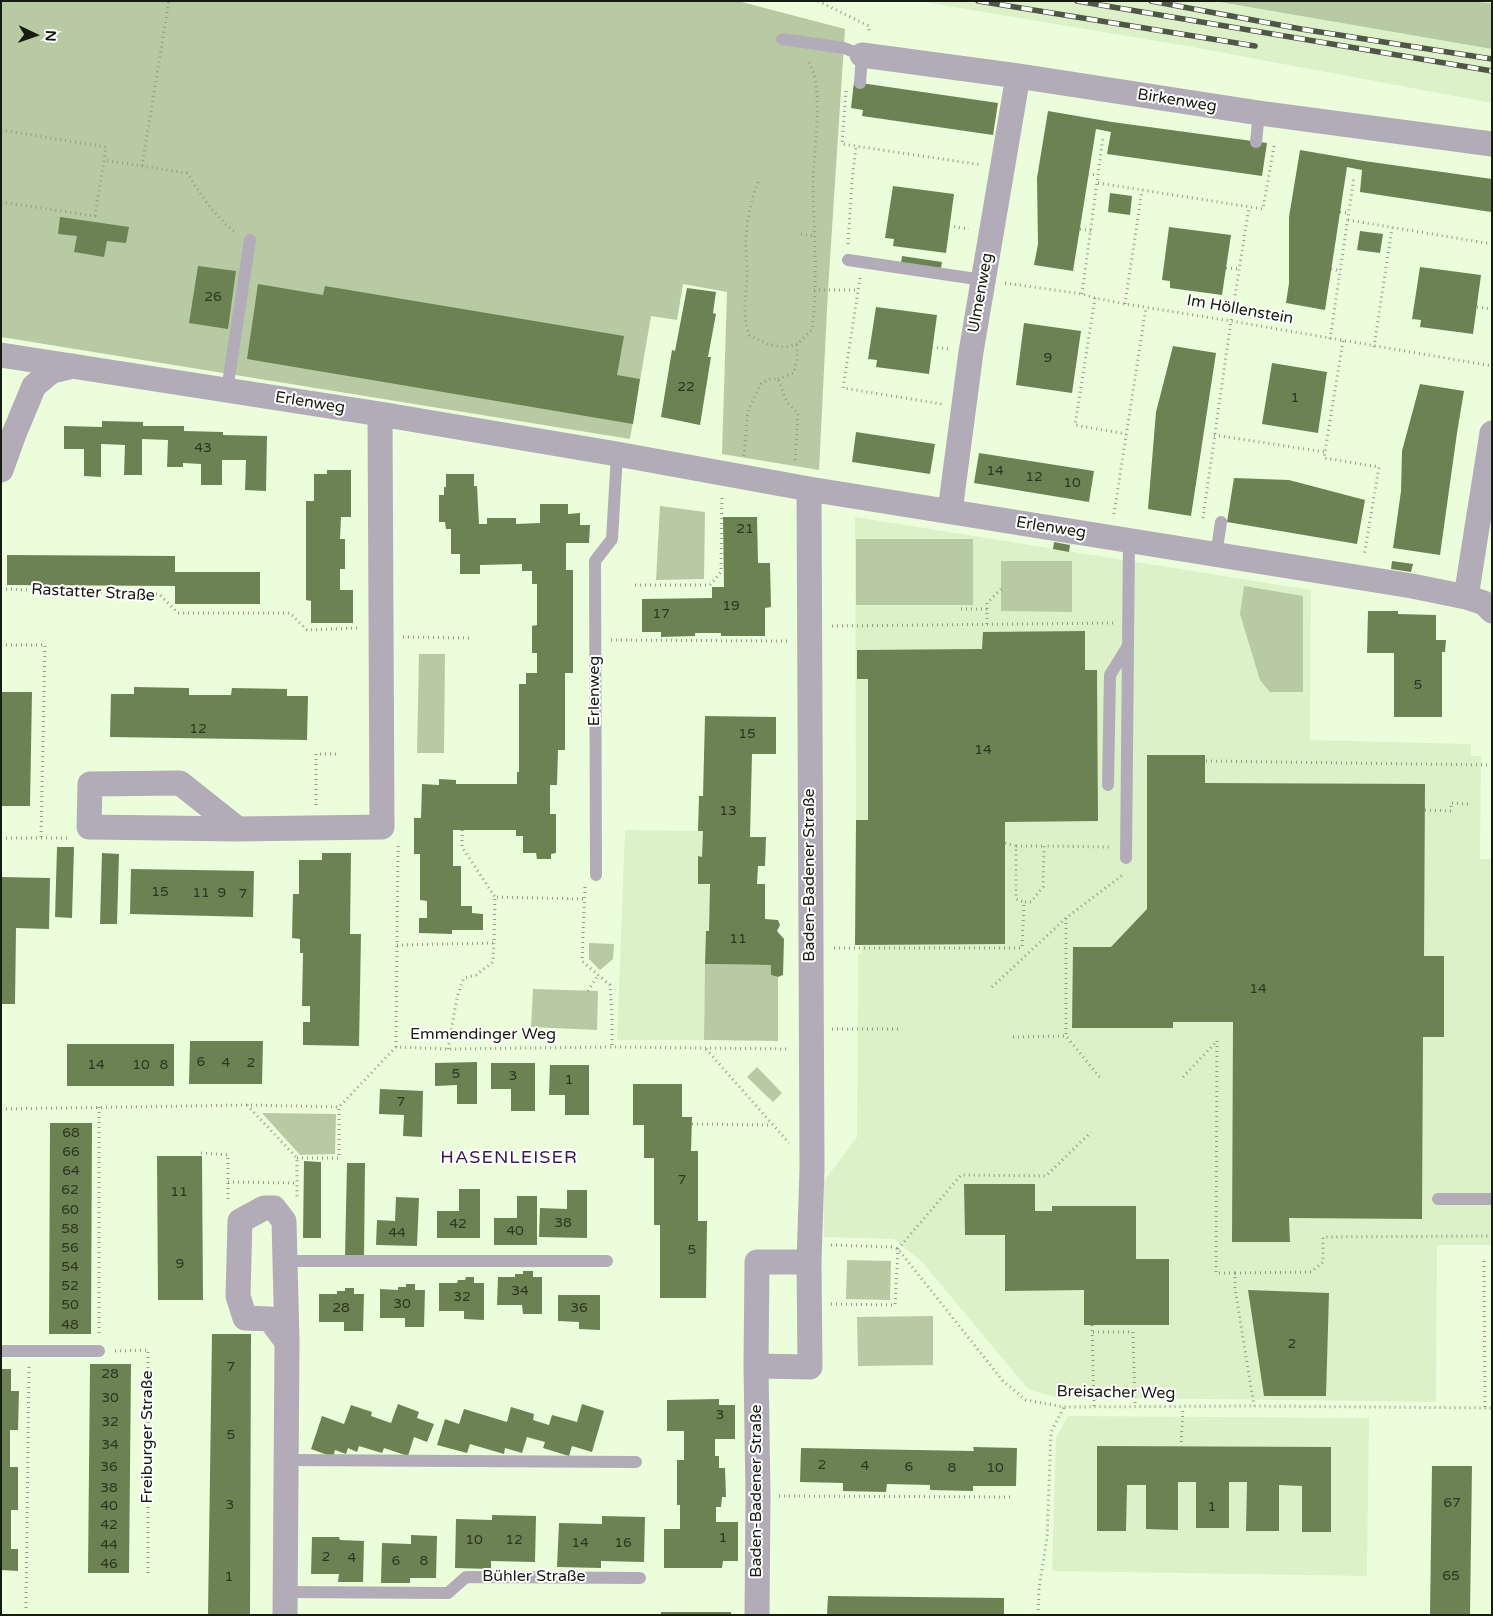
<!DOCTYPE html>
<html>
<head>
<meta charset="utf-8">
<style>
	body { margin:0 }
	#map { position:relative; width:1493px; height:1616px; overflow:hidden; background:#ecfddc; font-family:"Varela Round",sans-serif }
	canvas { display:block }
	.frame { position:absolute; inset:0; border:2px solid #171c11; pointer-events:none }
	.north { position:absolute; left:10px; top:10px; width:50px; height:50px; -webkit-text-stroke:4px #fff; paint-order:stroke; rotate:93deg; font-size:14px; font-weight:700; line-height:20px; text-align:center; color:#171c11 }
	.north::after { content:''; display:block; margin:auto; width:18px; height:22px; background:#171c11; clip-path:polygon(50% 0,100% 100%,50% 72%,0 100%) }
</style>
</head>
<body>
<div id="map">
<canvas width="1493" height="1616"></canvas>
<div class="frame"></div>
<div class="north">N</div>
</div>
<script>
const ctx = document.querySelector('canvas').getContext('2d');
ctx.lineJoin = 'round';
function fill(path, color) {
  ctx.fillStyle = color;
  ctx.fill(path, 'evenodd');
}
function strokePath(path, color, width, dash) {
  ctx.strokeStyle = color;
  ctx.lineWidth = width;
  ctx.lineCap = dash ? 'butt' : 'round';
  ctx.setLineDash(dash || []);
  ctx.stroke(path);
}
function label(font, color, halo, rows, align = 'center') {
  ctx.font = font + ' "Varela Round",sans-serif';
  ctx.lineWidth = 4;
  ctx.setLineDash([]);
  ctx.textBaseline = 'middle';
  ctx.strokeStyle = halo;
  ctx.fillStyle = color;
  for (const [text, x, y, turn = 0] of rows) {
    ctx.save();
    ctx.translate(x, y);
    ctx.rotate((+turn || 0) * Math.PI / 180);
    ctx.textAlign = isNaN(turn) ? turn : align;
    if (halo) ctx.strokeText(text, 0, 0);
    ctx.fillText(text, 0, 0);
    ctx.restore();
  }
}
fill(new Path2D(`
	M918,1H1214L1492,49V103L1192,47Z
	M855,517L1311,590L1310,740L1471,744V756H1481L1480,859H1492V1245H1437L1436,1402L1054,1397L1028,1389L922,1262L894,1239L824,1237V1181L857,1137L858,954H861L862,945H855L856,820Z
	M625,830L703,831L702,857H698V884L710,885L709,931L706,932L704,1040H617Z
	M1068,1416L1369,1418L1367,1576L1052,1571L1056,1438Z`), '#ddf1c9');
fill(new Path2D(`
	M1,1H738L845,29L828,290L819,470L722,454L727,292L683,284L677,320L651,316L630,439L1,337Z
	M1214,1H1461L1492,3V49Z
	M660,506L705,512L704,579L656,580Z
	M856,539H973V605H856Z
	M1001,561H1072V612L1001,611Z
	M1244,586L1303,596V692H1270L1260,680L1240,614Z
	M419,654H445L444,753H417Z
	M589,943L614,944L613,959L600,970L589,959Z
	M705,964L771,965V975L778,977V1041L704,1040Z
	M533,989L598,991L597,1030L531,1027Z
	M757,1067L782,1093L773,1102L747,1077Z
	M262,1113L336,1114L335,1154L300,1155Z
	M847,1260L891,1261L890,1300L846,1299Z
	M933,1316V1365L858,1366L857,1317Z`), '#b7caa4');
fill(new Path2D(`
	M854,82L998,103L993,135L862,116L863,110L851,108Z
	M1048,111L1112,122L1267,143L1262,176L1107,154L1111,132L1096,129L1073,271L1034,265L1038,244L1037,178Z
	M1300,150L1364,161L1492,179L1491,212L1360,192L1362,170L1347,167L1325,310L1286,303L1289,283V217Z
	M893,186L954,194L946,253L893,246L894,239L885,238Z
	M1110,193L1132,196L1130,215L1108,212Z
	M60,217L129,227L126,243L107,241L104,257L74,252L77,236L58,234Z
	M1169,227L1231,235L1222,295L1170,288V281L1162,280Z
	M1360,231L1383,234L1380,253L1357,250Z
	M902,256L942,262L941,268L901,263Z
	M198,266L236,271L228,329L189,323Z
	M1420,267L1481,275L1473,334L1420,327L1421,320L1412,319Z
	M258,284L323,295L325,286L624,336L617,375L640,379L633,424L247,359Z
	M687,288L716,292L713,313L716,314L708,357H711L700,425L661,417L672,350L675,351Z
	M876,307L937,315L929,374L876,367L877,360L868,359Z
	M1024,323L1081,331L1072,393L1016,385Z
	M1173,346L1216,353L1191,516L1148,509L1156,412Z
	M1272,363L1327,372L1318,433L1262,424Z
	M1420,384L1464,391L1457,433L1440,555L1393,548L1401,491L1402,451Z
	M102,421L143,422V426H184V431L223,432V435L267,436L266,491L245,490L246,460H222V485H201V464L183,463V467H167L168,440L142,439V475H124L125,445L101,444V477L84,476V449H64V426L102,427Z
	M856,432L935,444L930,474L852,462Z
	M979,453L1094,471L1089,502L974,483Z
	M327,470H351V517H341L340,539H345V569H340V590H353V623H311V601L306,600V501H314V474H327Z
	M446,474H474V486H477L479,524H487V518H516V524L540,523V504H568V514L580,513V525H590L589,543H566V570H573V673H565V750H558L557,785H550V814H556V853L551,854V859H537L536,853H523V836H516V830H453V866H461V906H472V913L483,914V930H452V934L419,933V918H427V901L420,900V854H414V818H421L422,784L439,785V779L456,780V784H517V772H519V684H526V673H537V653H532V626L537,625V584H532V571H522V564L480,565V574H460V554H451V529H446L445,522H439V495H444V487H446Z
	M1234,478L1289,480L1365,500L1357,544L1227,522Z
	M723,517H757L758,563H770L771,607L765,608V636H721V633H695V636L661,637V632H642V599L712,598V587H724Z
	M1054,542L1070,545L1069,552L1053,549Z
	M7,555L175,556V572H260V604H175V586L7,585Z
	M1392,561L1413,564L1411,572L1391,569Z
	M1368,611H1398V614L1436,615V640H1446L1445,652H1442V717H1394V653H1367Z
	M1085,631V670H1097L1098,821L1005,822V944L855,945L856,820H868V679H857V650L982,649L983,632Z
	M134,687L189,688V695H231L232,688L287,689V696H308L307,740L110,737L111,694H134Z
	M1,692H32L30,806H1Z
	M705,716L776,717V754H752L750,837H766L765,866H758L757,884H765V919L778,920L780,925L777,931L784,939L783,975L778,977L771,975V965L705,964L706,931H709L710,884H698V856L702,857L703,831H698L699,796H703Z
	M1147,755H1205V783L1425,784L1424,956H1444V1037H1423L1422,1219L1289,1218L1290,1242H1232L1233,1022H1173V1028H1072L1073,947H1111L1147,909Z
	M57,847H74L72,918L55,917Z
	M102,853L119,854L117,924H100Z
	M322,853H351L350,934H361L359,1046L303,1045V1022H310V1006H302L303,953H300V939L292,938L293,894H299V860H322Z
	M131,869L254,871L253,917L130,914Z
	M1,877L50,878L49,929L16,928L15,1004H1Z
	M190,1041H263L262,1084H189Z
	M67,1044H174V1086H67Z
	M477,1062V1104H457V1085L435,1086V1063Z
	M491,1063H535V1111H511V1089H491Z
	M550,1065H589V1115H565V1095H549Z
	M633,1084H682V1117H692L691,1151H698V1221H707L706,1298H660V1225H654V1158H644V1125H633Z
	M380,1089L423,1091L422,1137L403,1136L404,1115L379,1114Z
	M50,1123H92L91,1334H49Z
	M157,1156H202L203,1300H158Z
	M304,1161L321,1162V1238H303Z
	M347,1163H365L364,1258L345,1257Z
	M964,1184H1035V1211H1052V1206H1136V1259H1169V1325H1084V1290L1005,1291V1235H965Z
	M459,1189H480V1238H437V1211H459Z
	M567,1190H587V1238L539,1237L540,1208L567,1209Z
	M517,1196H537V1245H494V1218H517Z
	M396,1197L419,1198L417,1246L376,1245L377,1220L395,1221Z
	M523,1271H533V1277H542V1314H523L522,1305H497L498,1277H515V1274H523Z
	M466,1277H474V1283H484V1320L464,1319V1311H439V1283H457L458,1280H465Z
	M406,1284H415V1290H425L424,1327H405V1318H380V1289L398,1290V1287H406Z
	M345,1288H354V1294H364L363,1331H344V1322H319V1294H337V1291H345Z
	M1248,1290L1329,1293L1326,1396H1264Z
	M558,1295H600V1330L579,1329V1322L558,1321Z
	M212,1334H251L250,1614H208Z
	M90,1364H131L129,1573H88Z
	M1,1369H11V1391H19L18,1430H10V1467H18V1510H11V1549H18V1571L1,1570Z
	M719,1399V1405H735V1439H715V1456H719V1468H725L726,1497H722L721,1507H716V1522H738V1561H723L722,1568H664V1529H680V1505H677V1460H684V1431H667V1400Z
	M398,1404L419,1412L417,1418L434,1424L427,1442L414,1437L408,1456L384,1448L382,1453L359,1446L357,1452L348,1448L346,1454L335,1450L333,1457L311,1449L322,1416L344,1424L351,1405L372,1412L371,1416L391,1423Z
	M582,1404L604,1411L592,1452L572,1446L569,1456L543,1448L545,1442L527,1437L522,1453L505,1448L504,1454L470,1444L467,1453L437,1445L445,1419L459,1424L464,1409L507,1422L511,1407L534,1414L533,1420L549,1425L552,1415L577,1422Z
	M1097,1446L1331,1447V1532H1302V1486L1279,1485V1531H1246L1247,1482H1229V1528H1196V1482H1178V1530L1146,1529V1485H1127L1126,1531H1097Z
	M973,1447L1017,1448L1016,1486H973V1491L930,1490V1485L887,1484L886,1492L843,1491V1483L800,1482L801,1448L974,1451Z
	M1432,1466H1472L1470,1615H1430Z
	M492,1515L536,1516L535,1562L491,1561V1569L455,1568L456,1519L492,1520Z
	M602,1516L645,1517L644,1562L601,1561V1568L557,1567L559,1523L602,1524Z
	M411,1535L437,1536L436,1578H410V1583H381L382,1543L411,1544Z
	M312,1537H339L340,1540L364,1541L363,1582H338L339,1574H311Z
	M828,1596L1004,1598V1615H827Z
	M661,1612H731V1615H661Z`), '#6c8253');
strokePath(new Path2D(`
	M818,1L869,26V34
	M846,91L842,144L982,165
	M1,130L106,147L104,160
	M142,166L169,1
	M1088,174L1098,175
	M758,182C751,200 747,220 746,239C745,252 748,264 747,277C746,297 742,316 749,335C764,343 780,351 797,344
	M1098,183L1263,209L1274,146
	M1,202L95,216L104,160L187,173C201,195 215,217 236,233
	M1340,212L1348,213
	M1348,220L1492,244
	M949,226L969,229
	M1080,229L1091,231
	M801,234L815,236
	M848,244L852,182L856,146
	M1226,268L1239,269
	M1331,269L1341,271
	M860,278L843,388L942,404
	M1005,283L1082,294L1095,298L1125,304L1231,321L1492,366
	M814,290H859
	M1082,294L1103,137
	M1095,298L1075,425L1126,434
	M1125,304L1142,190
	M1477,307L1492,309
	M1330,339L1354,177
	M1343,341L1324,458L1379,467L1364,556
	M932,347L948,349
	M1374,347L1392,228
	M778,379L794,373L797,360V344L812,330C818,283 814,236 813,189C812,157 826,86 808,61
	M1214,435L1325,452
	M744,456L748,410L761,384L769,379H778L787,402L798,413L795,463
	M1114,514L1146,307
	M1203,518L1231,321L1249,207
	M635,585H710L721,572L722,496
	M1,589L159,594L178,613H290L307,630L359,628
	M961,609H987
	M987,624V603L1001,589
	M832,626L1113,623
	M403,637L472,638
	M611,640L787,641
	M1,645H45L41,838
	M1206,761L1492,765
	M316,805V754H337
	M1425,810L1451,811V803L1468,804
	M462,830V847L495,897
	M1,838H70
	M1005,843L1016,846V899L1024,902
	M1016,846H1044
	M585,887L582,961L610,985L612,1017V1047
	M1066,918V1036
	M397,945L494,943L495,897L584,899
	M834,948H1022L1024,902H1031L1043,887L1044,846L1111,847
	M992,987L1066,918L1124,874
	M588,991L598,975
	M832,1029H899
	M1013,1037L1066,1036L1102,1080
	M1217,1041L1216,1273H1235V1288L1254,1406
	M396,1047L398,843
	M448,1049C453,1026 454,1000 464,978L476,975L493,962L494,943
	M706,1049L789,1143
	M1183,1077L1217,1041
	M247,1105L297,1158V1200
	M99,1107V1336
	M1,1109L247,1105L339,1107L396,1047L448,1049L612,1047L790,1049
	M692,1124L772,1125
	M201,1153L228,1155V1202
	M297,1158H339V1107
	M228,1182L297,1183
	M831,1245L891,1247L898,1249L1003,1381L1026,1400L1064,1407L1254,1406L1492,1408
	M1484,1261L1485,1409
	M1235,1273L1311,1272L1323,1262V1237L1492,1236
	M831,1304L895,1305L898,1249L961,1175L1046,1176L1091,1132
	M1092,1325L1094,1406
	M1093,1332H1133L1135,1406
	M115,1351L148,1350V1573
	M1181,1447L1183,1407
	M779,1496L1014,1497
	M26,1608L29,1367
	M1038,1615L1039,1588L1047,1538L1051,1432L1064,1407`), '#909c84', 3, [1, 4]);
strokePath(new Path2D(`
	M782,39L844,48L862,55L860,83
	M1256,142L1259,113
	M848,260L983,280
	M227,390L250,240
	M1216,555L1221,522
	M1108,785L1110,675L1128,646
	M1126,858L1129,540
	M596,875L595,561L612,539L617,454
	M1438,1199H1492
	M285,1261H607
	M1,1351H99
	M286,1460L636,1462
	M285,1592L448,1593L466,1577L640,1578`), '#b2acb9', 12);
strokePath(new Path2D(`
	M862,55L1018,76L1259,113L1492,144
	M1,355L380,414L617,454L809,489L1412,586L1466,597L1484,603L1492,611
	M1,470L14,434L34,386L52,371L73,366
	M950,511L971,352L1018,76
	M1466,597L1492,433
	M238,829L180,783L90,784L89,827L238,829L382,827L380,414
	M809,1262L812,1169L809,489
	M756,1366L810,1367L809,1262H757L756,1366L758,1496L757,1615
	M285,1615L287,1342L284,1221L274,1208H264L240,1221L238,1296L245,1318L270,1319L287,1342`), '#b2acb9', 25);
const rail = new Path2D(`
	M978,1L1255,46
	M1077,1L1492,71
	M1151,1L1301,29L1492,59`);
strokePath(rail, '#4e5746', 5.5);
strokePath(rail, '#fff', 4, [11]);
label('14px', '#2c3622', null, [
	["26",213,297],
	["9",1048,358],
	["22",686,387],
	["1",1295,398],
	["43",203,448],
	["14",995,471],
	["12",1034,477],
	["10",1072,483],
	["21",745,529],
	["19",731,606],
	["17",661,614],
	["5",1418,685],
	["12",198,729],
	["15",747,734],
	["14",983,750],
	["13",728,811],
	["15",160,892],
	["11",201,893],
	["9",222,893],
	["7",243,894],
	["11",738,939],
	["14",1258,989],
	["6",201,1062],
	["4",226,1063],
	["2",251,1063],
	["14",96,1065],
	["10",141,1065],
	["8",164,1065],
	["5",456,1074],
	["3",513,1076],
	["1",569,1080],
	["7",401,1102],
	["68",71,1133],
	["66",71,1152],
	["64",71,1171],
	["7",682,1180],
	["62",70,1190],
	["11",179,1192],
	["60",70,1210],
	["38",563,1223],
	["42",458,1224],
	["58",70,1229],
	["40",515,1231],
	["44",397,1233],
	["56",70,1248],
	["5",692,1250],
	["9",180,1264],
	["54",70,1267],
	["52",70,1286],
	["34",520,1291],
	["32",462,1297],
	["30",402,1304],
	["50",70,1305],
	["28",341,1308],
	["36",579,1308],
	["48",70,1325],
	["2",1292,1344],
	["7",231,1367],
	["28",110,1374],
	["30",110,1398],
	["3",720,1415],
	["32",110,1422],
	["5",231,1435],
	["34",110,1445],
	["2",822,1465],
	["4",865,1466],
	["36",109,1467],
	["6",909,1467],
	["8",952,1468],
	["10",995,1468],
	["38",109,1488],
	["67",1452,1503],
	["3",230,1505],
	["40",109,1506],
	["1",1212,1507],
	["42",109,1525],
	["1",723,1538],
	["10",474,1540],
	["12",514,1540],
	["14",580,1543],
	["16",623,1543],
	["44",109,1545],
	["2",326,1557],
	["4",352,1558],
	["6",396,1561],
	["8",424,1561],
	["46",109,1564],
	["65",1451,1576],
	["1",229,1577]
]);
label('16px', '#171c11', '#fff', [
	["Birkenweg",1177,101,9],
	["Ulmenweg",981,293,-80],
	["Im Höllenstein",1240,310,10],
	["Erlenweg",310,403,9],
	["Erlenweg",1051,528,9],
	["Rastatter Straße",93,593,3],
	["Erlenweg",595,691,-90],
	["Baden-Badener Straße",810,875,-90],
	["Emmendinger Weg",483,1035],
	["Breisacher Weg",1116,1393,1],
	["Freiburger Straße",148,1437,-90],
	["Baden-Badener Straße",757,1491,-90],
	["Bühler Straße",534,1577]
]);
ctx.letterSpacing = '1px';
label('18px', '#391a51', '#fff', [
	["HASENLEISER",509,1158]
]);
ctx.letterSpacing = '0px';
</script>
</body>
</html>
